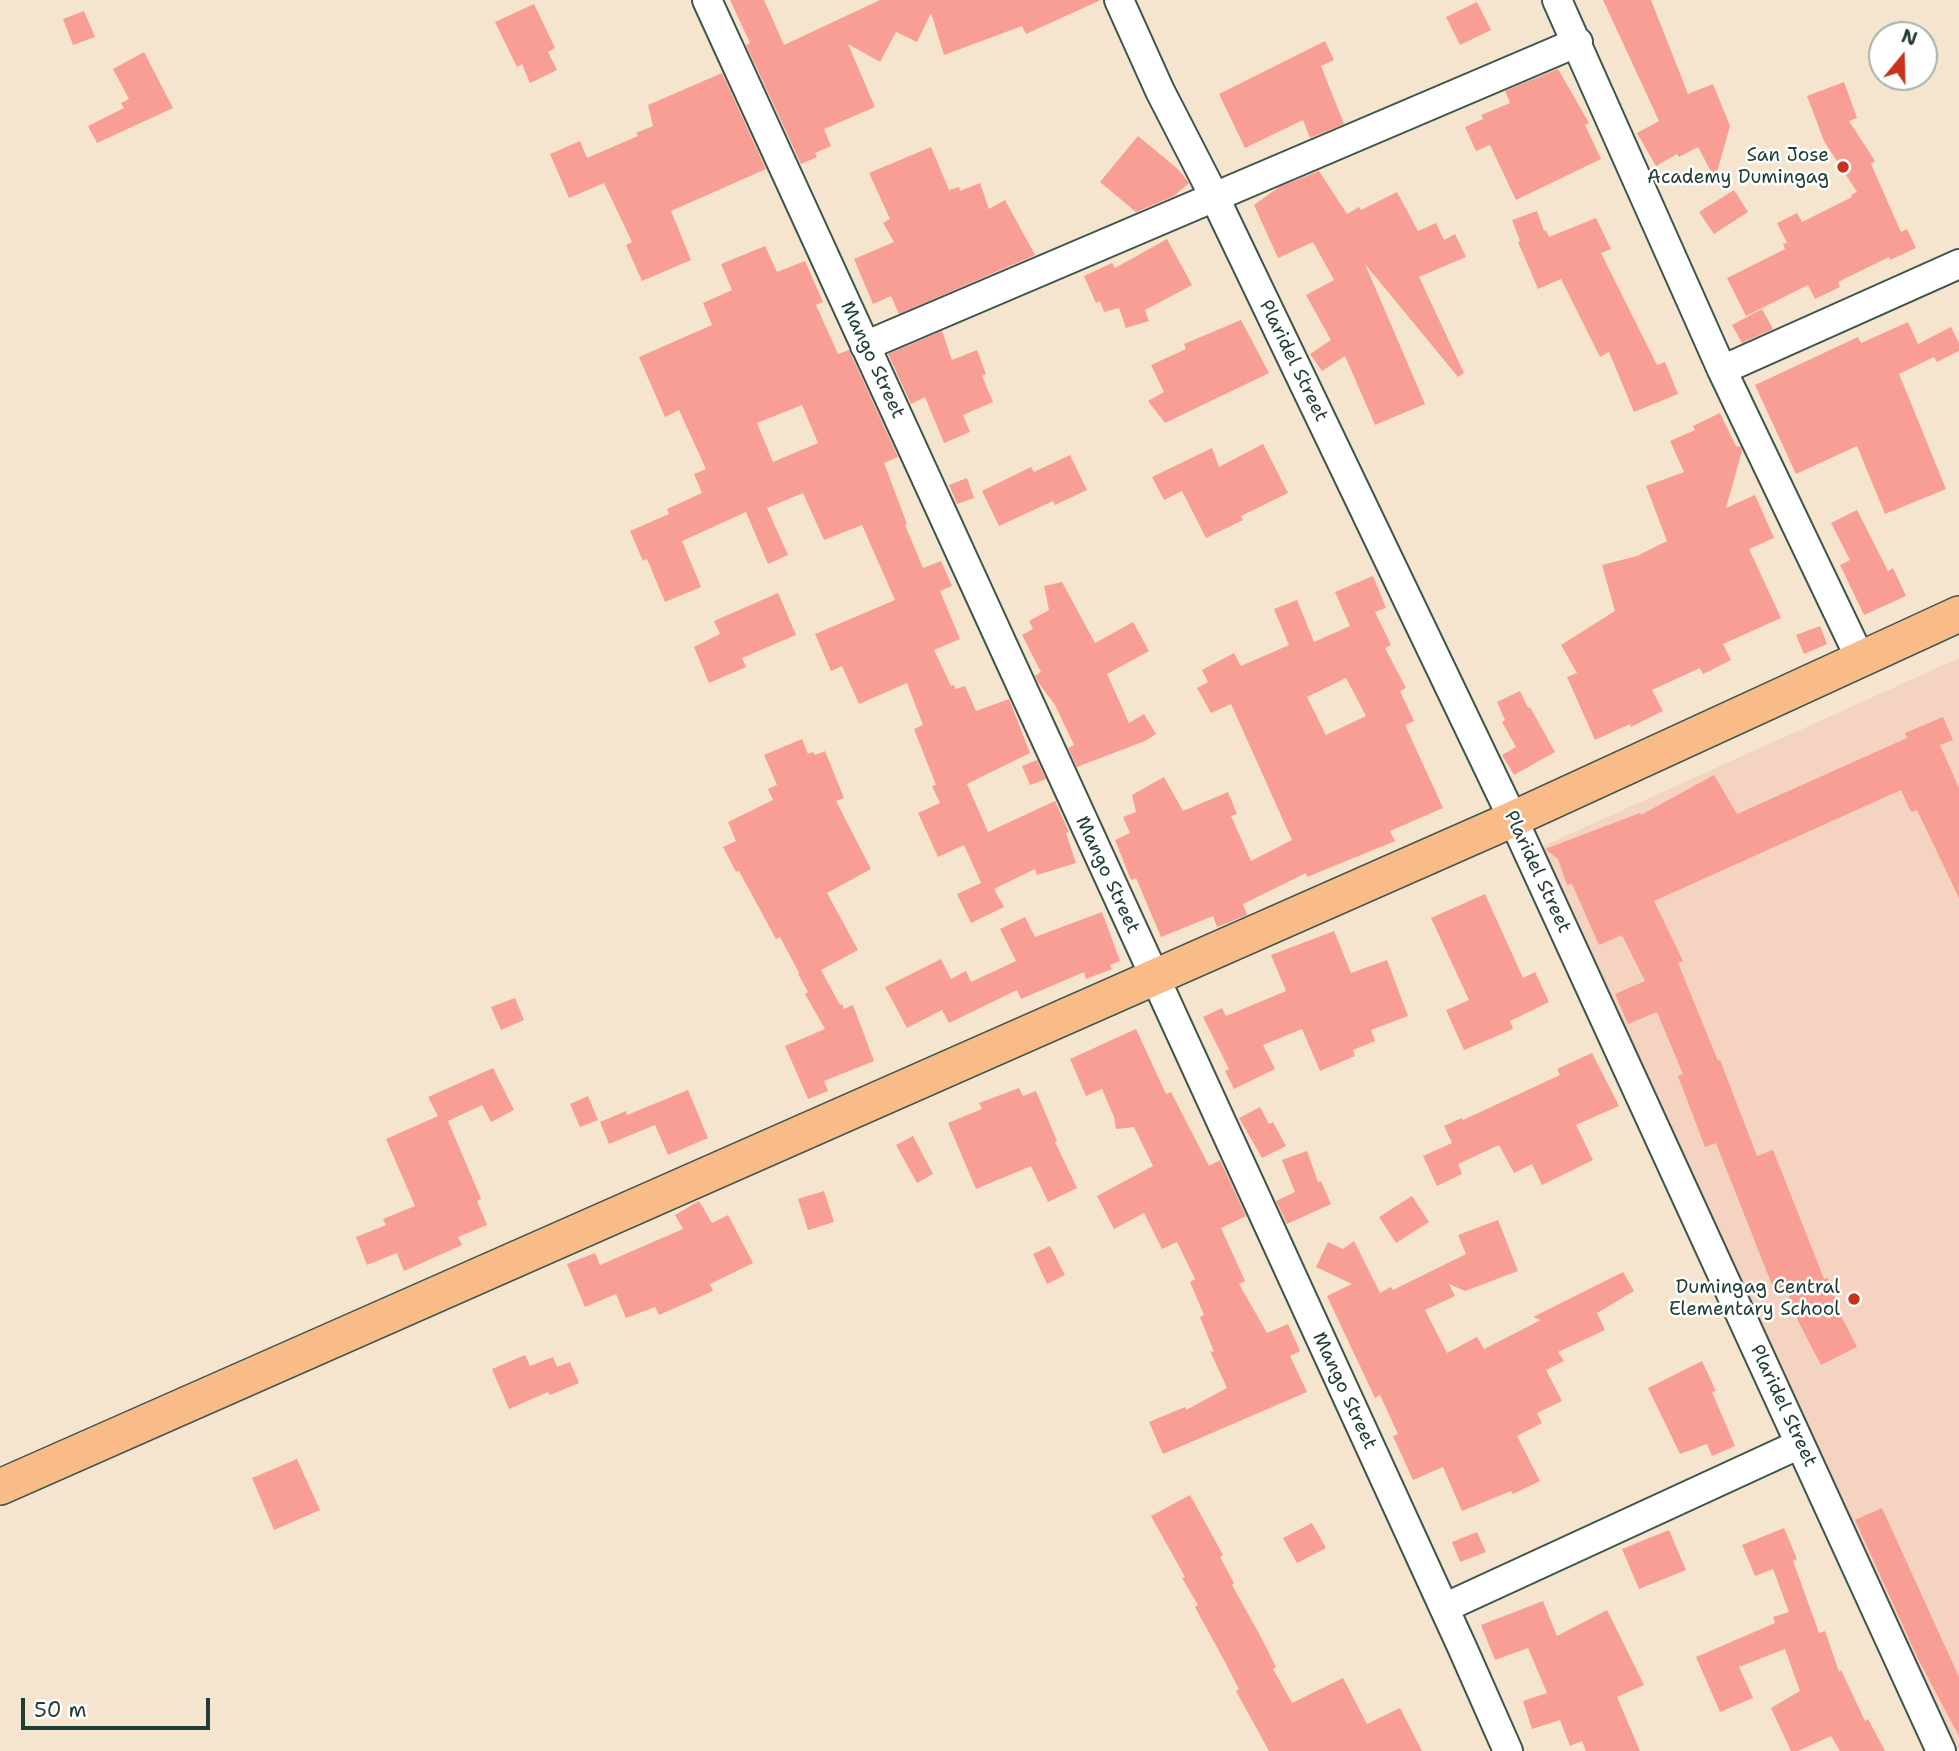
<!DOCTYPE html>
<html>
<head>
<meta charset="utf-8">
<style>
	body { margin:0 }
	#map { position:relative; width:1959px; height:1751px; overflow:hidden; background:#f5e5ce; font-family:"Shantell Sans",sans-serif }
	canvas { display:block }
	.north { position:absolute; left:1868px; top:21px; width:70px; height:70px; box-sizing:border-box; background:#fff; border:2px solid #a5b1ae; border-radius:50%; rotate:19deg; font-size:19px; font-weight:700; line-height:28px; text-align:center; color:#1f3d34 }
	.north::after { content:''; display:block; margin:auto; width:24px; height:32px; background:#c8321e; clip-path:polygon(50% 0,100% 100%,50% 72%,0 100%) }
	.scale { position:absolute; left:21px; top:1698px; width:189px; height:32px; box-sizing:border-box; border:4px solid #1f3d34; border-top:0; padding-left:9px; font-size:21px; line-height:24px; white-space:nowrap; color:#1f3d34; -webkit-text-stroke:5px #fff; paint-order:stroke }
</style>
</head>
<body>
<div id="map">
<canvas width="1959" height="1751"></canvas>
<div class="north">N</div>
<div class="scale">50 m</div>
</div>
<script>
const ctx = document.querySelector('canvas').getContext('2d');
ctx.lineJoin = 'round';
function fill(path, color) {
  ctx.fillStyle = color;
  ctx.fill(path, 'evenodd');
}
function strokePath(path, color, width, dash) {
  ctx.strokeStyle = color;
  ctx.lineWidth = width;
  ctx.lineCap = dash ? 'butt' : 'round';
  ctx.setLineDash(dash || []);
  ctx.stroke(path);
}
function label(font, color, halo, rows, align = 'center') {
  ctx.font = font + ' "Shantell Sans",sans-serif';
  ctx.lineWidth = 5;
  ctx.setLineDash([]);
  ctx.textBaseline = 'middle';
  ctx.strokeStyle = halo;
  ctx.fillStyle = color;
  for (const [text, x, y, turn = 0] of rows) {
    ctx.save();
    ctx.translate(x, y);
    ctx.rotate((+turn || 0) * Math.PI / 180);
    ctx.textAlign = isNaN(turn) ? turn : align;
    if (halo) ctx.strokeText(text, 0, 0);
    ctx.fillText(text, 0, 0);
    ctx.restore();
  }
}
fill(new Path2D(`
	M1959,658V1751L1541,847Z`), '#f5d3c1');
fill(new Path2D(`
	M730,0H764L784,45L880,0H1101L1026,34L1022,26L944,55L931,13L917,42L896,32L880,62L848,44L875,107L824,129L831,146L815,153L817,157L801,164L746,45L750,43Z
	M1603,0H1651L1688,94L1713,84L1730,126L1715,179L1698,147L1679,157L1677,154L1656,166L1637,133L1659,121Z
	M1477,2L1491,30L1460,45L1446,17Z
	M534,4L555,48L548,52L557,70L530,83L522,64L517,67L495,22Z
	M84,11L95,37L73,45L63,19Z
	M1325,41L1334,60L1321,66L1344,124L1310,138L1303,120L1245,148L1219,94Z
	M144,52L173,108L97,143L88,126L124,108L121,103L129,99L113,69Z
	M1558,69L1589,123L1585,125L1601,159L1516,200L1490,145L1476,151L1465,127L1483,119L1481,115L1510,103L1505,91Z
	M722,73L766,169L671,211L691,260L642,281L626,245L632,242L604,183L569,198L550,154L580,141L587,158L638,136L636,133L653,126L648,105Z
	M1844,82L1857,118L1849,121L1875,161L1871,164L1901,232L1907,229L1916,248L1890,260L1889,257L1838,282L1840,287L1815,299L1808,285L1746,316L1727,278L1785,249L1783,244L1787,243L1777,223L1797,213L1802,222L1852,197L1851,195L1857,192L1824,141L1807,96Z
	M1138,136L1179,170L1189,183L1174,196L1136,212L1100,182Z
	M931,147L949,190L959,187L960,191L980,183L989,209L1005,200L1035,255L899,314L891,296L873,304L854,259L894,242L883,223L890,219L869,173Z
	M1319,171L1347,214L1359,207L1361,210L1397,192L1418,231L1436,223L1444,240L1455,234L1466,257L1419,277L1464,373L1458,377L1365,264L1425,404L1375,425L1345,356L1322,371L1310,354L1331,340L1306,295L1334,280L1313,242L1278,258L1254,205L1279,187Z
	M1734,190L1748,212L1714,234L1699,212Z
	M1537,211L1544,231L1546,230L1549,237L1596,218L1611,249L1601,253L1657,365L1665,362L1678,394L1634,412L1609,352L1600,357L1561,279L1538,289L1518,242L1520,241L1512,220Z
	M1167,239L1192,285L1145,310L1149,321L1126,328L1119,308L1104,312L1100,301L1096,303L1084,276L1112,263L1115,268Z
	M765,246L777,272L805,261L823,302L816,305L838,354L849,350L898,457L884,463L907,524L905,525L923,568L941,561L952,586L940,591L960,639L934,650L951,686L954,685L956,689L965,686L976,711L1009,699L1030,753L967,784L988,832L1055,801L1069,832L1066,833L1076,863L1037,875L1035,869L994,889L1004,907L971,923L957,894L981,883L964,845L938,857L918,813L940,803L932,786L936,785L914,729L923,725L907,683L859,704L842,666L831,671L815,634L895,600L862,525L824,540L803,493L767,508L788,555L768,564L746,512L682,541L701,587L665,602L647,559L643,561L630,531L669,514L667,509L702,493L694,474L706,469L679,410L665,417L639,357L712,325L703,303L732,290L721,264ZM802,405L818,443L773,462L757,423Z
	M1762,309L1773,329L1742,343L1732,325Z
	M1241,320L1269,373L1165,423L1148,401L1164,392L1151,365L1186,349L1184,344Z
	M1908,322L1918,344L1951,327L1959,343V351L1937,362L1934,357L1899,374L1946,489L1885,514L1857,446L1796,474L1755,385L1858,337L1861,343Z
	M942,331L952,360L977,350L986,374L982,376L993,402L963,415L970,432L944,443L925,397L911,404L888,354Z
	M1720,413L1736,446L1741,447L1742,451L1726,508L1755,495L1774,538L1749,549L1781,618L1723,644L1731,660L1703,674L1700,668L1652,690L1663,711L1631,727L1630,724L1595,740L1567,677L1577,673L1561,645L1615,611L1602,565L1637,556L1667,541L1646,486L1684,472L1670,441L1695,430L1693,426Z
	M1263,444L1288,493L1241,516L1243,520L1206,538L1182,491L1164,500L1152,477L1212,448L1219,467Z
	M1070,455L1087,490L1055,505L1053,501L999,526L982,491L1031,467L1034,472Z
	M967,478L974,498L957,504L949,485Z
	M1857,510L1888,571L1893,568L1906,596L1864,615L1840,565L1850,560L1831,523Z
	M1373,576L1386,608L1375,612L1391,645L1385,648L1406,688L1400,691L1414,721L1405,725L1443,808L1390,831L1395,841L1307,877L1306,873L1243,904L1247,915L1217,927L1213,916L1161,937L1136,878L1131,880L1115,840L1130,833L1123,817L1136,812L1132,795L1164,777L1183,811L1228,792L1237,814L1231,816L1251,861L1292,840L1231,704L1211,713L1197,688L1208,682L1202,670L1234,653L1241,666L1289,645L1274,609L1297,600L1314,642L1350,626L1335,592ZM1346,678L1366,716L1326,735L1307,697Z
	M1062,582L1095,643L1133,622L1149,651L1107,674L1129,723L1144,714L1156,734L1145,741L1077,767L1068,748L1074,745L1055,705L1038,682L1035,676L1041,672L1022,635L1033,629L1029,621L1049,610L1044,586Z
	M778,593L796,635L742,658L746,667L709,683L694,647L720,634L714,621Z
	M1820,626L1827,644L1804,654L1796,635Z
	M1520,691L1528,708L1530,707L1555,752L1514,775L1502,755L1516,747L1502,722L1505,720L1497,702Z
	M1943,717L1953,740L1940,745L1959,788V898L1917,810L1911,812L1901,790L1654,901L1683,961L1678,963L1718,1061L1720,1060L1757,1156L1773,1150L1824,1279L1828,1278L1837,1303L1835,1304L1857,1347L1821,1365L1798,1321L1785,1286L1774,1290L1716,1143L1705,1147L1678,1076L1683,1074L1657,1012L1628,1024L1615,994L1645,981L1622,935L1599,945L1572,884L1567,885L1558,859L1545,849L1640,813L1641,815L1714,775L1737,814L1907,738L1905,733Z
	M802,739L808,754L813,752L815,755L825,751L844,798L836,801L871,869L827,893L858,950L821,970L840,1005L842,1004L844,1009L853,1005L874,1061L824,1081L828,1091L808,1099L785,1046L825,1029L805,994L808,992L798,974L799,973L780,937L776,939L739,871L736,872L723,847L736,841L728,822L773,800L768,789L777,785L764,755Z
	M1037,760L1046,779L1030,785L1022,766Z
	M1485,894L1523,978L1535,972L1549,1002L1510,1021L1513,1029L1464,1050L1446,1010L1469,1000L1431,918Z
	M1102,912L1120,961L1110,965L1112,969L1086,979L1084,972L1021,999L1017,990L949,1023L942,1010L907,1028L885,987L941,959L951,979L966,971L971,982L1016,961L1000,929L1025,917L1035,937Z
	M1334,931L1351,973L1387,960L1408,1016L1371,1030L1375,1041L1353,1050L1355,1056L1320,1071L1302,1029L1263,1045L1275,1069L1234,1089L1225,1071L1229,1069L1203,1017L1222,1008L1226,1016L1286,991L1271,955Z
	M515,998L524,1020L501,1030L491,1007Z
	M1136,1029L1166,1094L1171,1092L1209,1166L1220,1160L1246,1216L1221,1228L1245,1281L1239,1284L1267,1333L1288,1324L1300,1351L1290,1356L1307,1392L1163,1454L1149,1422L1185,1407L1186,1410L1227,1388L1210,1351L1214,1352L1200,1317L1204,1315L1190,1282L1195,1279L1177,1242L1162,1249L1144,1213L1114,1229L1097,1196L1153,1166L1134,1127L1116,1129L1114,1117L1102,1089L1086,1096L1070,1059Z
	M1592,1053L1619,1106L1576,1125L1593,1160L1542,1185L1532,1164L1514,1173L1499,1145L1458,1164L1462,1174L1437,1186L1423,1156L1452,1143L1444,1126L1462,1118L1463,1120L1560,1075L1557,1069Z
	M493,1068L514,1110L491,1122L482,1105L448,1121L481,1199L477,1201L487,1225L458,1237L462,1245L404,1271L397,1253L367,1265L356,1237L386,1225L383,1219L415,1206L386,1139L438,1116L428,1097Z
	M1019,1088L1023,1096L1036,1091L1057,1141L1055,1142L1077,1188L1048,1202L1031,1166L976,1189L948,1123L982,1109L979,1103Z
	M688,1090L708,1138L668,1155L655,1125L609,1144L600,1122L626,1111L627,1115Z
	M588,1096L598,1120L580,1127L570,1104Z
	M1260,1107L1269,1124L1273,1122L1286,1146L1262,1158L1239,1118Z
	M913,1136L933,1174L917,1183L896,1145Z
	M1307,1151L1318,1182L1321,1181L1331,1204L1287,1224L1276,1201L1295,1192L1282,1160Z
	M824,1191L834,1222L808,1230L798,1199Z
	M1412,1196L1429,1222L1396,1243L1379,1217Z
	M699,1201L712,1223L728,1215L753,1263L710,1284L713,1291L659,1315L655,1307L626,1318L616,1294L585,1307L567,1264L595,1253L600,1265L683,1229L675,1215Z
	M1498,1220L1518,1271L1465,1291L1449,1284L1455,1296L1425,1310L1447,1353L1477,1337L1484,1349L1541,1320L1533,1317L1623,1272L1634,1291L1597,1313L1605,1330L1558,1352L1564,1361L1546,1370L1562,1401L1537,1413L1542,1423L1517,1436L1540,1481L1513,1494L1511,1491L1462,1511L1443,1467L1413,1480L1393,1436L1398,1434L1380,1395L1375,1398L1327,1296L1352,1284L1316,1267L1328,1242L1343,1249L1354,1241L1380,1293L1391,1287L1393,1290L1466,1254L1458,1235Z
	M1050,1246L1065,1275L1047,1284L1033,1254Z
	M525,1355L530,1366L553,1357L557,1367L570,1362L579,1383L550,1395L548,1392L509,1409L492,1369Z
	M1702,1361L1716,1391L1712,1392L1735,1446L1712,1456L1707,1444L1680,1454L1648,1388Z
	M297,1459L320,1510L274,1530L252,1478Z
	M1190,1495L1223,1555L1220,1557L1234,1583L1232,1585L1262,1639L1276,1667L1273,1669L1292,1703L1343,1678L1367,1724L1400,1708L1422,1751H1269L1236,1691L1239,1689L1225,1662L1195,1607L1198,1605L1182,1578L1185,1577L1151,1516Z
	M1882,1508L1959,1677V1736L1918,1659L1855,1520Z
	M1312,1523L1326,1548L1297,1563L1283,1538Z
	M1784,1528L1797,1559L1793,1561L1819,1633L1825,1631L1839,1672L1841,1670L1865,1721L1868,1719L1885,1751H1840L1831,1736L1798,1751H1791L1771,1708L1800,1691L1785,1649L1739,1667L1753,1698L1720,1712L1696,1657L1775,1623L1773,1617L1789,1612L1773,1569L1755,1576L1742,1545Z
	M1669,1530L1686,1570L1639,1589L1622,1549Z
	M1477,1532L1486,1552L1460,1562L1452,1542Z
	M1543,1601L1557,1636L1607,1610L1644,1685L1617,1697L1640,1751H1586L1582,1741L1570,1746L1560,1720L1532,1729L1523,1701L1547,1693L1528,1648L1495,1660L1481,1625Z`), '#f89e94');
const minor = new Path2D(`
	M707,0L1462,1647L1508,1751
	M1119,0L1160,91L1214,196L1513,819L1941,1751
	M1557,0L1722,370L1860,658
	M865,346L1578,42
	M1722,370L1959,264
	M1444,1608L1800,1444`);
const major = new Path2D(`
	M0,1487L1513,819L1959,614`);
strokePath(minor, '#3f564b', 32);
strokePath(major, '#3f564b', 38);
strokePath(minor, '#fff', 28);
strokePath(major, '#f9bc89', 35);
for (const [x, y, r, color] of [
	[1843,167,7,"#c8321e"],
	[1854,1299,7,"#c8321e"]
]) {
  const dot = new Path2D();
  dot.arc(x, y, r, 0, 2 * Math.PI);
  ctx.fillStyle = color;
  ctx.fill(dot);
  strokePath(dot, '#fff', 2.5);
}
label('19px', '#1f3d34', '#fff', [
	["San Jose",1829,156],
	["Academy Dumingag",1829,178],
	["Dumingag Central",1840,1288],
	["Elementary School",1840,1310]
], 'right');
label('19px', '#1f3d34', '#fff', [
	["Mango Street",872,360,65],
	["Plaridel Street",1293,361,64],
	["Plaridel Street",1537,872,65],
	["Mango Street",1107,875,65],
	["Mango Street",1344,1391,65],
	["Plaridel Street",1783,1406,65]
]);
</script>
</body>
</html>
